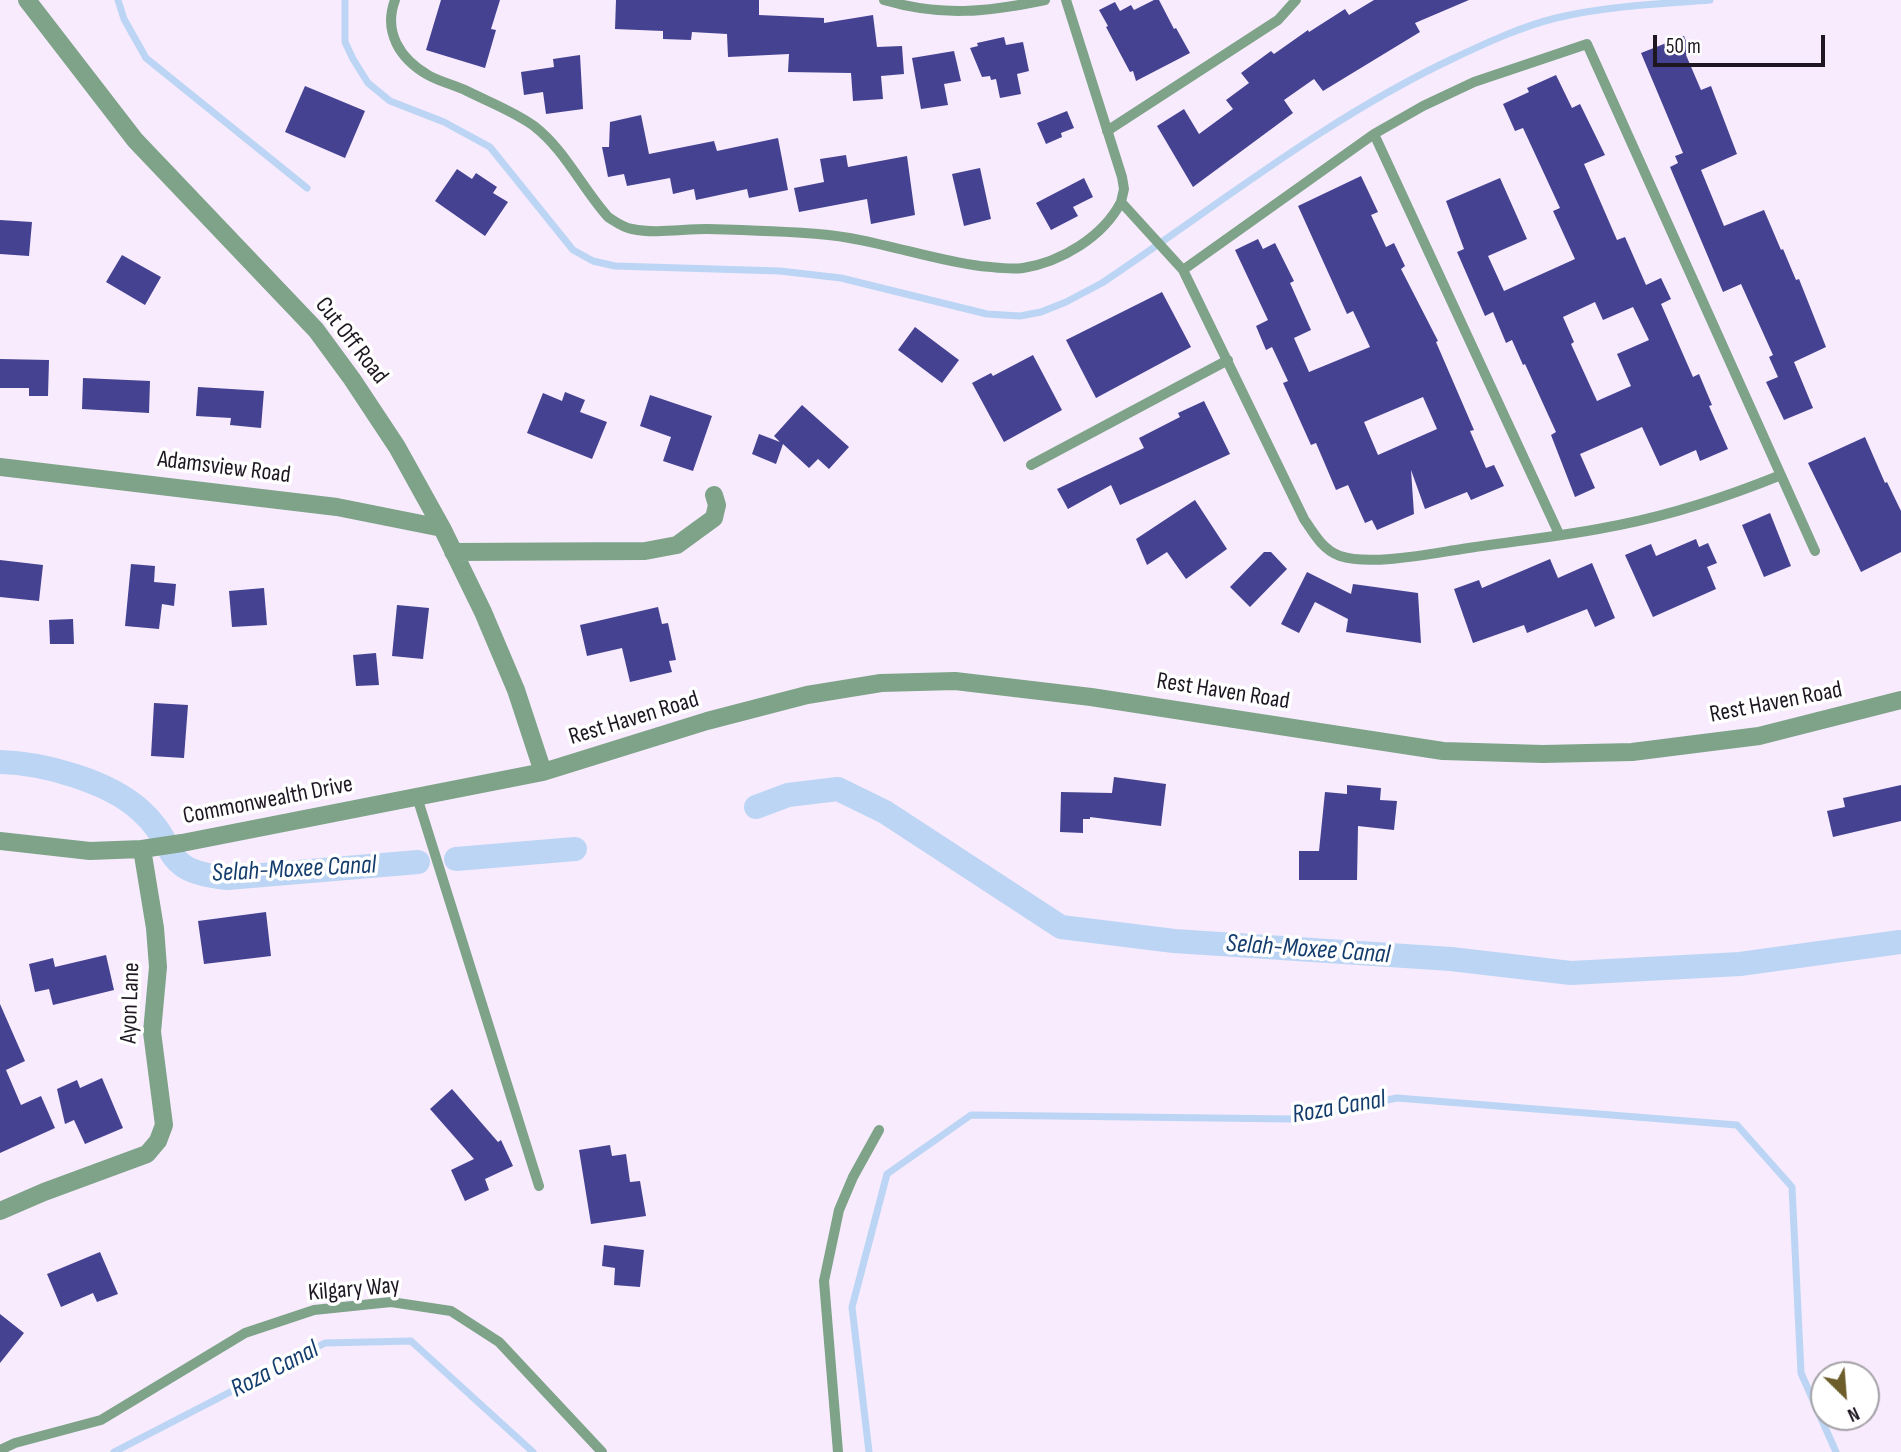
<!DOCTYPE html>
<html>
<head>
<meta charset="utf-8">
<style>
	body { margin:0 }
	#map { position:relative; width:1901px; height:1452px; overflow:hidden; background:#f7ebfd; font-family:"Sofia Sans Condensed",sans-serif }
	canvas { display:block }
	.north { position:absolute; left:1810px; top:1361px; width:70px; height:70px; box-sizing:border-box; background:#fff; border:2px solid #a5a2a7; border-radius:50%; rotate:155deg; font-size:19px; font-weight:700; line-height:28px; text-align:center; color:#1e1722 }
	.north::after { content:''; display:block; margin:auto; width:24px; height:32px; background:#6c5d2a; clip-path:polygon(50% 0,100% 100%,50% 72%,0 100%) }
	.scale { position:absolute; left:1653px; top:35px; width:172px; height:32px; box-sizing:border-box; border:4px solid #1e1722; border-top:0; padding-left:9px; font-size:21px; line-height:24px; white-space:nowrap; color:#1e1722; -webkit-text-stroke:5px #fff; paint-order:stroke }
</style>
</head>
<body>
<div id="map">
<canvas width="1901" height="1452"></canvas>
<div class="north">N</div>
<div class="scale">50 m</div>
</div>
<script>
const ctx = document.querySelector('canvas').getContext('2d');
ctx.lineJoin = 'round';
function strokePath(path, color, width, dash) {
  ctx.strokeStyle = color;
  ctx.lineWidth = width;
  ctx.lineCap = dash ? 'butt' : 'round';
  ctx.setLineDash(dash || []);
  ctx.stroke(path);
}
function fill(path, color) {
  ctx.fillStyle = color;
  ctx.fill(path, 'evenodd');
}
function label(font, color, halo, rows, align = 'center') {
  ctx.font = font + ' "Sofia Sans Condensed",sans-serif';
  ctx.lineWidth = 7;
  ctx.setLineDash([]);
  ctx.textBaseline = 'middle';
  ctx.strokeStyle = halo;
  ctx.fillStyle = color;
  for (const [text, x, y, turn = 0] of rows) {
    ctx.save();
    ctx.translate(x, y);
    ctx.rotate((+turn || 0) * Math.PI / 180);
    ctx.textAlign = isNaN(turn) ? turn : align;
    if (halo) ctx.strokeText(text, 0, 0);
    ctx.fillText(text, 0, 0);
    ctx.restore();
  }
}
strokePath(new Path2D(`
	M118,0L124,19L146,58L307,188
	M345,0V42L353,59L368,83L390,101L444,122L490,147L573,250L593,261L615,266L780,271L841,278L987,314L1020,316L1041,312L1066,302L1102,283C1217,206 1327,118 1452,59C1486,43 1520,27 1556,18C1605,6 1659,4 1710,0
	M114,1452L325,1343L411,1341L533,1452
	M869,1452L852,1307L887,1174L971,1115L1292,1119L1397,1098L1737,1125L1792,1187L1801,1373L1836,1452`), '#bcd5f4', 7);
strokePath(new Path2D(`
	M0,762C43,763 108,781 140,810C181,846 157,871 227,878L418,862
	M756,807L788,795L838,789L885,812L1061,927L1174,941L1451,959L1571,973L1740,964L1900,942
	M456,859L575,849`), '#bcd5f4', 24);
fill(new Path2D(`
	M441,0H500L491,29L496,30L485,68L426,50Z
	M616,0H759V15L824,18V23L873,15L877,47L902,46L904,74L881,76L883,99L853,101L851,73L788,72L789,54L728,57L727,34L692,32L691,40L663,39V31L615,29Z
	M1154,0H1159L1174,29L1176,28L1190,53L1136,81L1133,71L1130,72L1106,27L1108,26L1099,10L1115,2L1120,11L1131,5L1134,10Z
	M1374,0H1469L1415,23L1420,32L1323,91L1314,79L1284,100L1293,113L1193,187L1157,126L1184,109L1199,134L1233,109L1226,100L1249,83L1241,73L1271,51L1274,54L1308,30L1309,32L1345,9L1349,15Z
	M1684,36L1691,53L1686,55L1701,90L1711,86L1737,154L1701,170L1724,226L1764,210L1781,250L1783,249L1796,280L1799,279L1826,347L1794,362L1813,408L1784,420L1766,382L1778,377L1769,357L1773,355L1741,284L1723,292L1670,167L1678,163L1675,156L1683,153L1641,53Z
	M1004,37L1006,45L1023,42L1029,71L1017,74L1021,94L1000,98L996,79L991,80L990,76L982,77L970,48L978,46L977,43Z
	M954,51L961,81L944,84L948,105L921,109L912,58Z
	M580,55L583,109L546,114L543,92L524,95L521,72L554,67L553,59Z
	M1556,75L1572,108L1580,104L1605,155L1584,164L1617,240L1625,237L1646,285L1661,278L1671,299L1661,304L1693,377L1699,374L1712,405L1709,406L1728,449L1700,461L1696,450L1660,466L1642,427L1580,454L1595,488L1575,497L1551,435L1556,432L1525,364L1523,365L1512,340L1506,343L1493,312L1485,316L1457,252L1464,249L1446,201L1500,178L1527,239L1488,256L1504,291L1575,259L1553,211L1560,208L1523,128L1515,131L1503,104L1529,92L1527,88ZM1595,302L1603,320L1633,307L1649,340L1617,354L1631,386L1597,401L1571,344L1574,342L1563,317Z
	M305,86L365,111L345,158L285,132Z
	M1067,111L1074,128L1061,133L1062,137L1046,144L1037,123Z
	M641,115L649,154L714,141L717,151L778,138L788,190L749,198L747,189L696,200L694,189L673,194L670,178L627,186L624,174L608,177L602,147H609L610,122Z
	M846,155L848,167L907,156L915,215L871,224L867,199L799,212L794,188L824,182L820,159Z
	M980,168L991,219L964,226L952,174Z
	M457,169L472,179L476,173L497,187L493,193L508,202L485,236L435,201Z
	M1361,176L1378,212L1371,215L1386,247L1394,243L1405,266L1401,269L1438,341L1436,342L1474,430L1470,431L1486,468L1494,465L1504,486L1471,500L1467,492L1425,509L1411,470L1414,514L1377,530L1372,520L1365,523L1348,485L1336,490L1316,443L1311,445L1283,383L1288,381L1272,347L1266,350L1256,326L1268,320L1235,250L1258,239L1263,249L1275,243L1294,281L1290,283L1311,330L1294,338L1309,372L1370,347L1353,311L1347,314L1298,206ZM1423,397L1437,429L1378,455L1364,422Z
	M1084,178L1093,197L1073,207L1078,216L1051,230L1036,203Z
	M0,220L32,222L29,256L0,254Z
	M122,255L161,277L145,305L106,282Z
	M1162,292L1191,347L1096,398L1066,340Z
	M915,327L959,360L942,383L898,350Z
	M1033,355L1062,410L1004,442L972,383L991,373L993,376Z
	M0,359L49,360L48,396H29V388H0Z
	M83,378L150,381L149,413L82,409Z
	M198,387L264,391L261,428L230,425L231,418L196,416Z
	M565,392L585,400L580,412L607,422L592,459L527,433L543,393L562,401Z
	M650,395L712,416L693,471L663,461L671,437L640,426Z
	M1204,401L1230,454L1120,505L1111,485L1068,509L1057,489L1144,448L1139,438L1180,417L1178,413Z
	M802,405L849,447L829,469L818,459L809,468L783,444L776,464L752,454L759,434L780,442L774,436Z
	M1865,437L1885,483L1887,482L1901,511V552L1861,572L1808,463Z
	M1195,500L1227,549L1186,579L1167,552L1147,565L1136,539Z
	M1770,513L1791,566L1764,577L1742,525Z
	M1696,539L1699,547L1708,543L1717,563L1707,567L1716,589L1653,617L1625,555L1651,544L1656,556Z
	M1264,552H1271L1287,569L1250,607L1230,587Z
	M1550,559L1558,578L1592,563L1615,618L1595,627L1587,609L1527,633L1524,625L1473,643L1454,589L1479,580L1482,588Z
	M0,560L43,565L39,601L0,597Z
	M131,564L155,566L154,582L176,584L174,606L162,604L159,629L125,626Z
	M1307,572L1351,594L1353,584L1418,593L1421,643L1346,632L1348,619L1315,602L1299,633L1281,624Z
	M264,588L267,625L232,627L229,591Z
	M397,605L429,608L423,659L392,656Z
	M658,607L662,624L668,623L676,660L669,661L672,672L630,682L622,648L587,656L580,625Z
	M73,619L74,644H50L49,620Z
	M376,653L379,685L356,686L353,655Z
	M154,703L188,705L184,758L151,756Z
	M1114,777L1166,784L1161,826L1090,817V819H1083V833L1060,832L1061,792L1112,793Z
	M1347,785L1381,788L1380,800L1397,801L1394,830L1358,826L1357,880H1299V851H1319L1325,792L1347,794Z
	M1901,785V821L1833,837L1827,811L1845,807L1843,798Z
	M266,912L271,956L204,964L198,921Z
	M106,955L114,990L53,1005L49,989L35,992L29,964L53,958L55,967Z
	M0,1004L25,1061L6,1070L21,1105L41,1096L55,1128L0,1153Z
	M102,1078L123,1128L85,1144L74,1120L65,1124L57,1089L77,1080L80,1088Z
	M452,1089L498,1142L501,1140L513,1166L485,1179L489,1190L465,1201L451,1170L474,1159L430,1109Z
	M610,1145L612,1156L626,1154L630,1182L640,1181L646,1216L591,1224L579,1150Z
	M604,1245L644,1250L640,1287L614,1285L615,1268L602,1266Z
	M100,1252L118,1294L97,1302L93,1293L61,1307L47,1274Z
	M0,1314L24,1333L0,1363Z`), '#454292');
strokePath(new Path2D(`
	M395,0C383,32 400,59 428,75C440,82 455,85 467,91C489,102 515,112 534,126C565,150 582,188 608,217C616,222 622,227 632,229C655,234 683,229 706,229C743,230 781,231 818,234C873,238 926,259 980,266C994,267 1009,270 1023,268C1061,262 1103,237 1121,202
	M884,0C941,17 988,12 1045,0
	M1066,0L1122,177L1124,189L1121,202L1183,270L1304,519C1314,534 1323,550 1340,556C1370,566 1429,554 1462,549C1514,541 1567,536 1619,525C1675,514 1729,496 1781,475
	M1107,131L1278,20L1296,0
	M1374,134L1559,534
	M1183,270L1374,134L1423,106L1474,82L1587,44L1815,551
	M1031,465L1228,360
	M417,797L539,1186
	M0,1450L15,1443L101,1420L245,1333L314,1310L391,1302L451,1311L499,1342L602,1452
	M838,1452L824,1281L839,1210L853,1177L879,1130`), '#7ea388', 10);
strokePath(new Path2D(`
	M27,0L135,140L316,330L352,379L397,447L442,528L483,612L516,690L543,772
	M0,467L337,507L442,528
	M453,552L645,551L677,545L714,518L717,505L714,495
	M0,841L90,851L142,849L182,843L543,772L707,721L807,695L881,683L955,681L1091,697L1443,751L1543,754L1632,752L1759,736L1901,700
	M0,1211L44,1192L147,1154L158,1141L164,1125L152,1032L158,967L155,928L142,849`), '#7ea388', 18);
label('24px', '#1e1722', '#fff', [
	["Cut Off Road",351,341,52],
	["Adamsview Road",224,468,7],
	["Rest Haven Road",1223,692,9],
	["Rest Haven Road",1776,703,-11],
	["Rest Haven Road",634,719,-17],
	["Commonwealth Drive",268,801,-11],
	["Ayon Lane",131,1003,-88],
	["Kilgary Way",354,1290,-5]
]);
label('italic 26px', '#143d6d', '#fff', [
	["Selah-Moxee Canal",294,870,-3],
	["Selah-Moxee Canal",1308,950,4],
	["Roza Canal",1339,1108,-10],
	["Roza Canal",275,1370,-27]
]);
</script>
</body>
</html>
